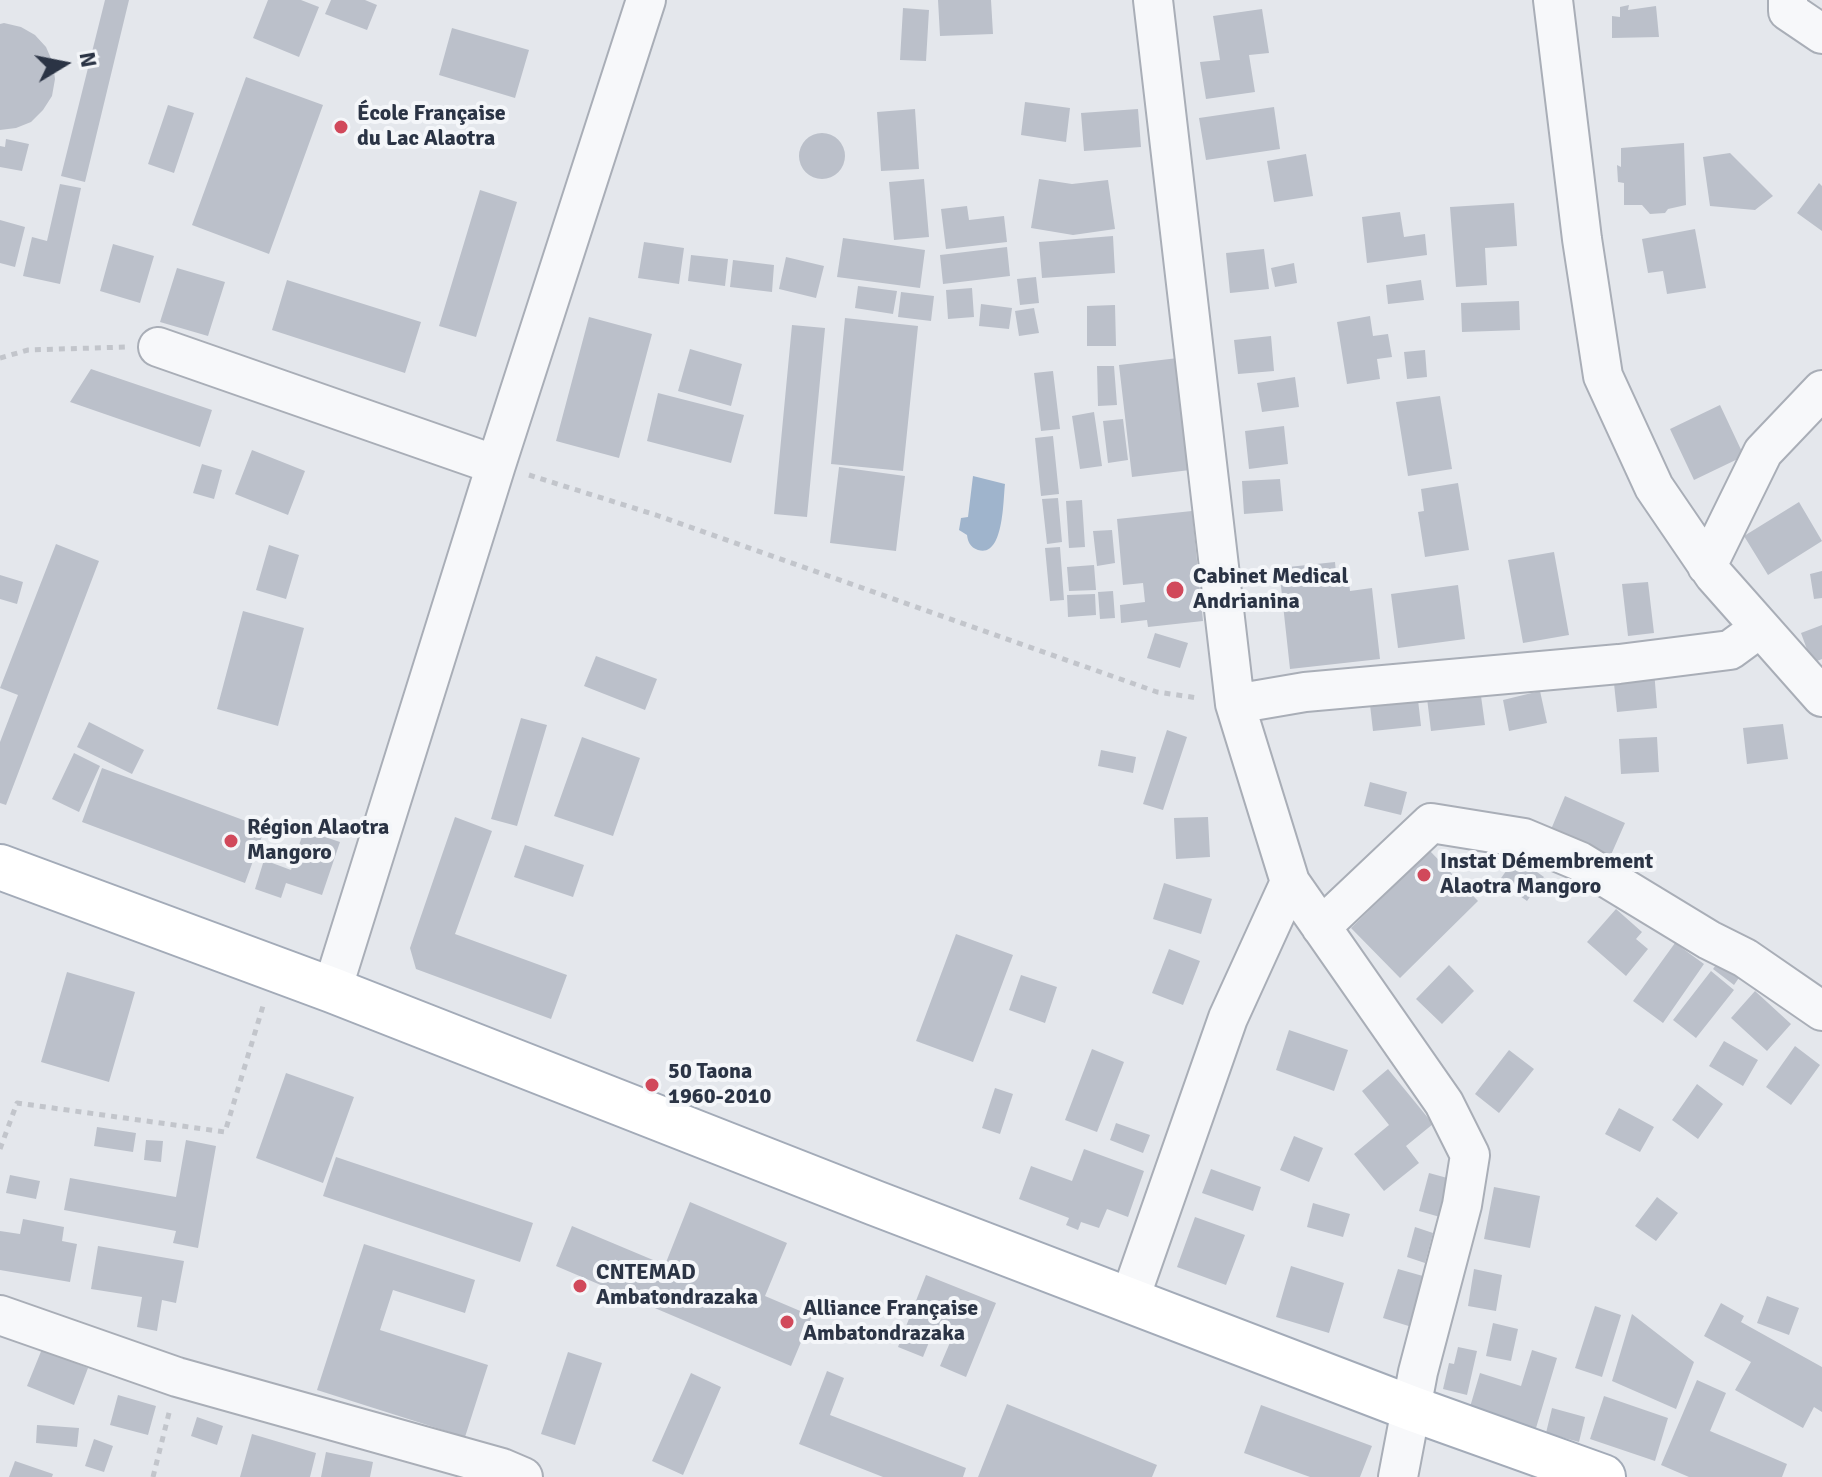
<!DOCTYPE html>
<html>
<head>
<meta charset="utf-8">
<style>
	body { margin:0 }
	#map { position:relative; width:1822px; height:1477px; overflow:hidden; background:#e4e7ec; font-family:Signika,sans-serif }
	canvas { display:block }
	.north { position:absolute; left:24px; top:24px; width:80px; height:80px; -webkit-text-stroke:6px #f4f6f9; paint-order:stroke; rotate:80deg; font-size:22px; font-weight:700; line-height:32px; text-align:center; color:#2b3445 }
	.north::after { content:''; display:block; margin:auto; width:28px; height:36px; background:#2b3445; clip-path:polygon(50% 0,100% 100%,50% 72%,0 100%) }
</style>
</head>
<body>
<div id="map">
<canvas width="1822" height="1477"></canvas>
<div class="north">N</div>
</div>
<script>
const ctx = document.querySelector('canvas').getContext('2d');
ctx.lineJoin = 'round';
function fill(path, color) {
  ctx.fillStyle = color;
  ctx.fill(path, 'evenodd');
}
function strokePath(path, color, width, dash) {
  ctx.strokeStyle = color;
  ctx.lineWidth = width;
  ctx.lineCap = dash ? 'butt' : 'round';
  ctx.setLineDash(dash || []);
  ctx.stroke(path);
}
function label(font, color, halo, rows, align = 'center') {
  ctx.font = font + ' Signika,sans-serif';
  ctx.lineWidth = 8;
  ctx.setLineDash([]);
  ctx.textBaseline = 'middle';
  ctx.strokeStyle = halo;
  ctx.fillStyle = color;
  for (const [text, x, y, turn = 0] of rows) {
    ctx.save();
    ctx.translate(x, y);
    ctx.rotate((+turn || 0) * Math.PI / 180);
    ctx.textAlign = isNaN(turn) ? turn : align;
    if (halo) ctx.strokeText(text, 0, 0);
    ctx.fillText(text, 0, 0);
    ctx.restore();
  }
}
fill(new Path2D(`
	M973,476L1005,484C1003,500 1004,558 978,550C970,547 968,542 967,535L959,530L961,518L968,517Z`), '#9fb4cc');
fill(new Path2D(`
	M105,0H129L85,182L61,176Z
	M268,0H301L319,7L299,57L253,38Z
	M331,0H365L377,5L367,30L325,14Z
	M938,0H991L993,34L940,36Z
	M1629,5L1628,10L1656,6L1659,37L1612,38V16L1620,17V7Z
	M903,8L929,10L926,61L900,60Z
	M1262,9L1269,53L1249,55L1255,92L1206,99L1200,62L1220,60L1213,16Z
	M4,23L21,27L35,35L46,47L53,63L55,79L52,96L43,110L31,122L16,128L0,130V24Z
	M452,28L529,50L515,98L439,75Z
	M246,77L323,105L269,254L192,225Z
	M1025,102L1070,108L1066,142L1021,135Z
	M168,105L194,113L174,173L148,164Z
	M1274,107L1280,149L1206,160L1199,118Z
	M915,109L919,169L881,171L877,112Z
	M1138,109L1141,147L1084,151L1081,113Z
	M799 156a23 23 0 1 1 46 0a23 23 0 1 1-46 0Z
	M6,139L29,144L22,171L0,167V146L5,147Z
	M1684,143L1686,205L1668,209L1665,213L1650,214L1642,205H1624V183L1618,182L1617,165L1621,167V148Z
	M1730,153L1773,196L1755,210L1710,206L1703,157Z
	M1306,154L1313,196L1274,202L1267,161Z
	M924,179L929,237L894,240L889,182Z
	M1039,179L1072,184L1108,180L1115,229L1073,235L1031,228Z
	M1819,183L1822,186V231L1797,213Z
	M60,184L81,188L60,284L23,276L32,237L47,241Z
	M480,190L517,202L476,337L439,326Z
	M1514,203L1517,246L1485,248L1487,285L1456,287L1450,207Z
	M967,206L969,220L1004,216L1007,242L946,249L941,209Z
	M1400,212L1404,237L1425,234L1427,255L1367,263L1362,217Z
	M0,220L25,227L15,267L0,263Z
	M1695,229L1706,288L1667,294L1663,271L1648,273L1642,239Z
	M1113,236L1115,273L1042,278L1039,242Z
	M843,238L925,250L920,288L837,277Z
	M644,242L684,248L679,284L638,278Z
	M113,244L154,256L140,303L100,291Z
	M1007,247L1010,276L943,284L940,255Z
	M1264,249L1269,289L1230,293L1226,253Z
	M691,255L728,259L725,286L688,281Z
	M786,257L824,266L816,298L779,289Z
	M733,260L774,265L772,292L730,287Z
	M1294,263L1297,283L1275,287L1271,268Z
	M177,268L225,282L208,336L160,322Z
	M1036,277L1039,303L1020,305L1017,279Z
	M287,280L421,322L405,373L272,330Z
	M1421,280L1424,300L1388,304L1386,285Z
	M858,286L897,291L893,314L855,308Z
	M972,288L974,317L948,319L946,290Z
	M901,292L934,296L931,321L898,317Z
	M1519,301L1520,330L1462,332L1461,303Z
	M981,304L1012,308L1009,329L979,326Z
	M1115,305L1116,346H1087V306Z
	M1034,308L1039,333L1019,336L1015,311Z
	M1370,316L1373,336L1388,334L1392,357L1377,359L1380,379L1347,384L1337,322Z
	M589,317L652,334L619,458L556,441Z
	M845,318L918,326L903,471L831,464Z
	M792,325L825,328L807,517L774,514Z
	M1271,336L1274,371L1238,374L1234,340Z
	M690,349L742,364L731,406L678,391Z
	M1425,350L1427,377L1407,379L1404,352Z
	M1178,358L1190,470L1132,477L1119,365Z
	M1097,366H1114L1117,405L1098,406Z
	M91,369L212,410L200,447L70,402Z
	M1053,371L1060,429L1041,431L1034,373Z
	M1295,377L1299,407L1262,412L1257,383Z
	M658,393L744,415L731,463L647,441Z
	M1440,396L1452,469L1408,476L1396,402Z
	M1720,405L1744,456L1694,480L1670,429Z
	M1094,412L1102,466L1080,469L1072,416Z
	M1123,419L1128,460L1108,463L1103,421Z
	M1284,426L1288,464L1249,469L1245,431Z
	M1053,436L1059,494L1041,496L1035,438Z
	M252,450L305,471L288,515L235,494Z
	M202,464L222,470L214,499L193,493Z
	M839,467L905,476L896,551L830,543Z
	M1280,479L1283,511L1244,514L1242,481Z
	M1458,483L1469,550L1425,557L1418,512L1424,511L1421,489Z
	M1058,498L1062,542L1047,544L1042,499Z
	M1082,500L1085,547L1069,548L1066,501Z
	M1799,502L1822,541L1768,575L1744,536Z
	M1192,511L1203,621L1148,627L1147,620L1121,623L1120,605L1145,602L1143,583L1123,585L1117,519Z
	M1112,530L1115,563L1097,566L1093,531Z
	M56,544L99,561L6,805L0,803V742L18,695L0,688Z
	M269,545L299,555L286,599L256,590Z
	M1060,547L1064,600L1050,601L1045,548Z
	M1554,552L1569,635L1523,643L1508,560Z
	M1335,562L1336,573L1348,572L1350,591L1372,588L1380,659L1290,669L1279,568Z
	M1094,565L1096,590L1069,591L1067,567Z
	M1822,571V598L1814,599L1810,574Z
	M0,575L23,582L17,604L0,599Z
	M1648,582L1654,633L1628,636L1622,584Z
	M1458,585L1465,639L1398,648L1391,594Z
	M1113,591L1115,618L1100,619L1098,592Z
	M1095,594L1096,615L1068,617L1067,595Z
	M243,611L304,628L278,726L217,709Z
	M1822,625V659L1812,663L1801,633Z
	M1155,633L1188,643L1180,668L1147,658Z
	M596,656L657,679L645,710L584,686Z
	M1654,670L1657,708L1617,712L1613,674Z
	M1446,687L1447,700L1481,696L1485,725L1431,731L1426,690Z
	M1417,691L1421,726L1373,731L1369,696Z
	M1540,691L1547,723L1509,731L1503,700Z
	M521,718L547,725L517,826L491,819Z
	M89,722L144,750L132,774L77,747Z
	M1783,724L1788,759L1747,764L1743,728Z
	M1167,730L1187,737L1163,810L1143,804Z
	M582,737L640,758L613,836L554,816Z
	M1657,737L1659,772L1621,774L1619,739Z
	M1101,750L1136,757L1133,773L1098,766Z
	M74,753L100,766L79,812L52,799Z
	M102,768L265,828L245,883L82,822Z
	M1370,782L1407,792L1401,815L1364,806Z
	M1565,796L1625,823L1607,864L1547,839Z
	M455,817L492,831L455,934L567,975L551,1019L416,969L410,948Z
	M1208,817L1210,857L1176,859L1174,818Z
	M304,830L340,842L322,895L286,883L281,898L255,889L264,860L291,870Z
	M525,845L584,865L573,897L514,877Z
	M1430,851L1478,901L1400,978L1351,928Z
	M1516,857L1544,877L1527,901L1499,881Z
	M1164,883L1212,899L1201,934L1153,919Z
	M1616,909L1642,932L1636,939L1648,949L1626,976L1587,942Z
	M956,934L1013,955L973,1062L916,1041Z
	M1675,943L1704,964L1663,1023L1633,1001Z
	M1169,949L1200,961L1183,1005L1152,993Z
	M1724,954L1745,969L1734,985L1713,969Z
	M1449,965L1474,991L1442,1024L1416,999Z
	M1711,971L1734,990L1696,1038L1673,1020Z
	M67,972L135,992L109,1082L41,1062Z
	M1021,975L1057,987L1045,1023L1009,1010Z
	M1755,991L1791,1024L1767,1051L1731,1018Z
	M1289,1030L1348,1050L1334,1091L1276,1070Z
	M1724,1041L1758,1060L1743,1086L1709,1066Z
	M1795,1046L1820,1065L1791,1105L1766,1087Z
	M1092,1049L1124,1062L1097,1132L1065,1120Z
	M1509,1050L1534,1069L1499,1113L1475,1094Z
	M1388,1069L1433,1124L1406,1146L1419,1163L1384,1191L1354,1154L1389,1125L1362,1091Z
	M286,1073L354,1097L323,1183L256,1158Z
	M1697,1084L1723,1104L1698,1139L1672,1120Z
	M995,1088L1013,1094L1000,1134L982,1128Z
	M1619,1108L1654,1127L1640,1152L1605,1134Z
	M1116,1123L1150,1135L1143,1153L1110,1140Z
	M97,1127L136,1133L133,1152L94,1146Z
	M1294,1136L1323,1148L1309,1182L1280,1170Z
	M146,1140L163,1141L161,1162L144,1160Z
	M186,1140L216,1146L198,1248L173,1243L176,1231L64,1210L70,1178L176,1197Z
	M1084,1149L1144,1171L1128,1217L1107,1209L1099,1228L1081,1222L1078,1230L1066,1225L1069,1218L1019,1199L1031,1166L1072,1181Z
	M336,1157L533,1223L520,1262L323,1196Z
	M1211,1169L1261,1187L1253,1211L1202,1193Z
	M1429,1173L1451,1179L1440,1217L1419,1211Z
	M10,1175L40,1181L36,1199L6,1193Z
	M1494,1187L1540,1196L1530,1248L1484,1239Z
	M1657,1197L1678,1213L1656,1241L1635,1226Z
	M690,1202L787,1243L765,1296L812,1316L791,1366L556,1266L572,1226L665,1265Z
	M1313,1203L1350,1214L1343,1237L1307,1227Z
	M1195,1217L1245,1235L1226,1285L1177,1267Z
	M23,1219L64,1227L62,1241L77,1244L70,1282L0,1270V1231L20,1234Z
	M1415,1227L1433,1233L1425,1263L1407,1257Z
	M364,1244L475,1280L465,1313L393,1290L380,1330L488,1365L465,1437L317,1390Z
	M98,1246L184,1261L176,1303L162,1300L157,1331L137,1327L142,1297L91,1289Z
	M1291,1266L1344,1283L1329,1333L1276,1317Z
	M1398,1269L1430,1278L1415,1328L1383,1318Z
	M1474,1269L1502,1275L1496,1311L1468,1306Z
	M926,1275L996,1303L966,1377L940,1366L954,1333L936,1325L923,1357L898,1347Z
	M1767,1296L1799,1308L1789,1335L1757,1323Z
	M1721,1303L1744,1316L1741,1322L1822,1367V1412L1814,1407L1803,1428L1735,1390L1751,1362L1704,1336Z
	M1595,1306L1621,1315L1602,1377L1575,1368Z
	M1632,1314L1694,1362L1676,1409L1612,1381Z
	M1493,1323L1518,1329L1511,1361L1486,1356Z
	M1458,1347L1477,1351L1467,1395L1443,1389L1449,1363L1454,1364Z
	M42,1349L88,1368L74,1405L27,1386Z
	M1532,1350L1557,1358L1536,1428L1470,1407L1480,1373L1521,1386Z
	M568,1352L602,1363L575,1445L541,1434Z
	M827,1371L844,1378L830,1415L966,1468L963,1477H883L799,1444Z
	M691,1373L721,1387L683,1475L652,1461Z
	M1697,1380L1726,1393L1710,1431L1787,1464L1782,1477H1689L1661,1465Z
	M118,1395L156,1406L148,1435L110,1425Z
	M1604,1396L1668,1418L1655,1461L1590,1439Z
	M1007,1404L1157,1465L1152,1477H978Z
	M1261,1405L1372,1446L1360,1477H1310L1244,1453Z
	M1552,1408L1585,1417L1579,1442L1546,1433Z
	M197,1417L223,1426L217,1445L191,1436Z
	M37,1425L79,1428L77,1447L36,1443Z
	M252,1434L316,1453L310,1477H240Z
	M94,1439L113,1446L104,1472L85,1466Z
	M326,1452L373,1462L370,1477H321Z
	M15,1461L53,1474L52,1477H9Z`), '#bbc0ca');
const minor = new Path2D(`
	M1553,0L1582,239L1603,376L1654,487L1714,575L1822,697
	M1788,0V11L1822,34
	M158,347L496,465
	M1707,566L1763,452L1822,390
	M1235,704L1305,692L1619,664L1730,650L1760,628
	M1290,882L1444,1103L1470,1155L1462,1205L1418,1372L1398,1477
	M1321,927L1431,823L1524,838L1579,861L1709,940L1745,958L1822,1011
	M332,990L496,465L646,0
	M1129,1301L1228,1018L1290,882L1235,704L1153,0
	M0,1315L177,1377L502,1468L523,1477`);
const major = new Path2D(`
	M0,867L332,990L875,1203L1413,1409L1603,1477`);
strokePath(minor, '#a9aeb7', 42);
strokePath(major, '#a3abb8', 48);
strokePath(new Path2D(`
	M0,358L28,350L126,347
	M529,475L656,515L1157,692L1198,698
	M0,1149L17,1103L225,1132L263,1006
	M153,1477L170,1409`), '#c2c5cb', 5, [6, 6]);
strokePath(minor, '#f7f8fa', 38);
strokePath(major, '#fff', 44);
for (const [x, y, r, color] of [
	[341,127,8,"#d1495b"],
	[1175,590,10,"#d1495b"],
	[231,841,8,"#d1495b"],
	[1424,875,8,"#d1495b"],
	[652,1085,8,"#d1495b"],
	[580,1286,8,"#d1495b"],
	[787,1322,8,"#d1495b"]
]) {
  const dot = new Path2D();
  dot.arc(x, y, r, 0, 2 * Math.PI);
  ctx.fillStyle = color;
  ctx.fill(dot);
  strokePath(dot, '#f4f6f9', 3);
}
label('bold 22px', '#2b3445', '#f4f6f9', [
	["École Française",357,114],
	["du Lac Alaotra",357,139],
	["Cabinet Medical",1193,577],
	["Andrianina",1193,602],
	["Région Alaotra",247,828],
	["Mangoro",247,853],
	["Instat Démembrement",1440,862],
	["Alaotra Mangoro",1440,887],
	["50 Taona",668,1072],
	["1960-2010",668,1097],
	["CNTEMAD",596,1273],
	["Ambatondrazaka",596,1298],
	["Alliance Française",803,1309],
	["Ambatondrazaka",803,1334]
], 'left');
</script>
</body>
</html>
